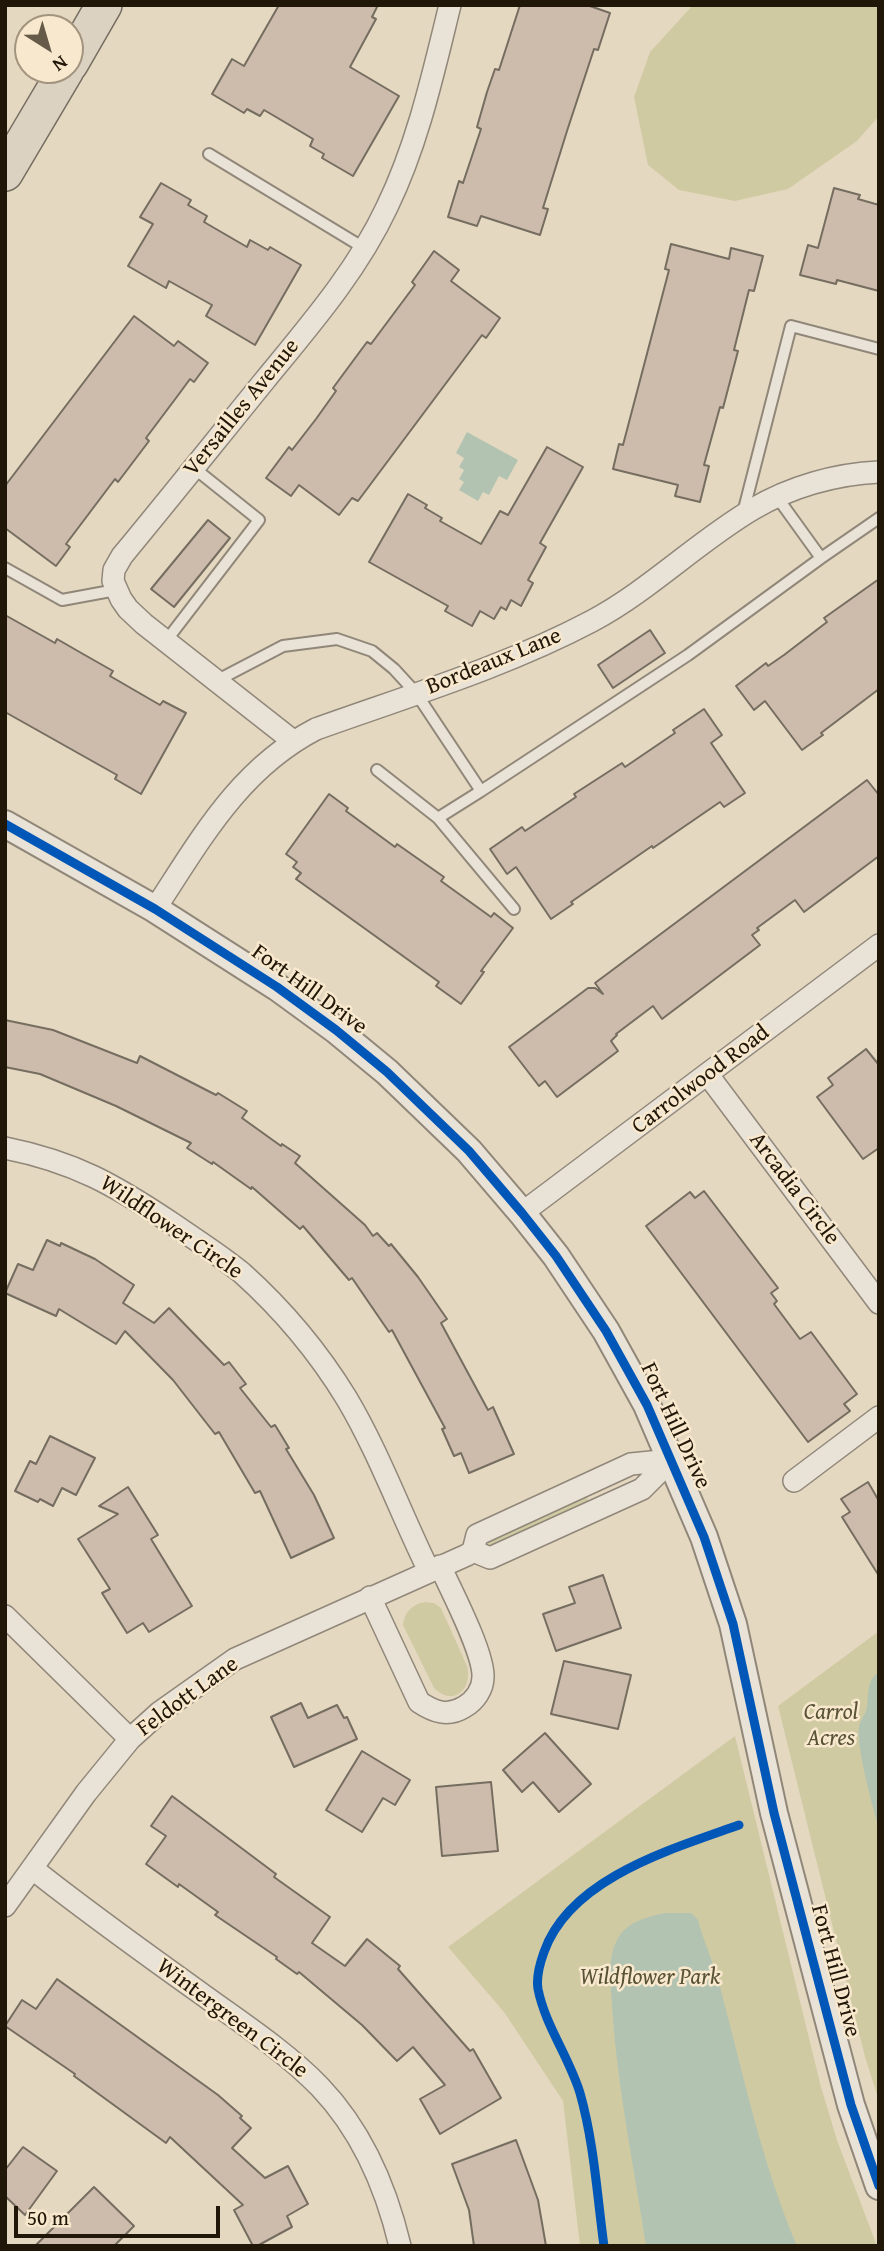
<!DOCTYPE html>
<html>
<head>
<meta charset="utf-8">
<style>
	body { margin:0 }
	#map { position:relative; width:884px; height:2251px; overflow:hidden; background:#e5d8c1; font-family:"Gentium Book Plus",serif }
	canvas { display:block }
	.frame { position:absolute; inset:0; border:7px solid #211708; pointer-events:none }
	.north { position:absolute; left:14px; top:14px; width:70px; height:70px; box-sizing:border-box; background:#f8e8cd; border:2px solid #a2947e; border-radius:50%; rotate:143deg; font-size:19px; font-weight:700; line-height:28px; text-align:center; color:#211708 }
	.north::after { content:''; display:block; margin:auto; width:24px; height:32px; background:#665b49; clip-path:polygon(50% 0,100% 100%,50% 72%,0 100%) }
	.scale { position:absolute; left:14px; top:2206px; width:206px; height:32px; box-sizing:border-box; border:4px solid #211708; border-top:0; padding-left:9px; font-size:21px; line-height:24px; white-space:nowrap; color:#211708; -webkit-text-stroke:5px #f8e8cd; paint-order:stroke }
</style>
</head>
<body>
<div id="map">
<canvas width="884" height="2251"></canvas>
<div class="frame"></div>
<div class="north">N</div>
<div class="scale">50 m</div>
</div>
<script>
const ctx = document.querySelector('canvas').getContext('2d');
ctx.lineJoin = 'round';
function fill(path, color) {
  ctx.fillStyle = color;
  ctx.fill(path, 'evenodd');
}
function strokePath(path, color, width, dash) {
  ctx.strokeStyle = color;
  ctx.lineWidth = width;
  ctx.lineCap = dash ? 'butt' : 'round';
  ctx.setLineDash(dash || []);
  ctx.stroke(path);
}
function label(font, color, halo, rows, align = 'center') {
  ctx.font = font + ' "Gentium Book Plus",serif';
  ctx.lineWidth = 5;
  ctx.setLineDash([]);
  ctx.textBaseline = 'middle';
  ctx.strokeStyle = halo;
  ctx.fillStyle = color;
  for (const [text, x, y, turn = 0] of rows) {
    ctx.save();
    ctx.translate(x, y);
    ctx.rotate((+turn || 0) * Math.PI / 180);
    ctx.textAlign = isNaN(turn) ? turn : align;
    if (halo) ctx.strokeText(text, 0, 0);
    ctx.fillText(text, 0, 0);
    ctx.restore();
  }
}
fill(new Path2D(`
	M693,5H877L879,116L857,141L788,189L735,201L679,190L648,165L634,97L650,52Z
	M586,1496L589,1502L501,1543L485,1546L483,1543Z
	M425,1602L434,1603L441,1608L467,1666C473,1690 453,1707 434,1688L403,1625C404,1613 412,1604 425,1602Z
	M879,1631V2101L865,2057L778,1706Z
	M735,1736L821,2087L837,2140L877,2246H580L563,2101L504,2012L448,1947Z`), '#d0caa3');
fill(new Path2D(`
	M467,432L518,460L507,480L499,476L489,495L483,492L478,501L459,490L464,482L459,479L464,470L459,467L464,458L456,453Z
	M879,1672V1830C873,1806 856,1749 859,1727C860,1720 866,1714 867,1707C869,1693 866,1681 879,1672Z
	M664,1913H691L698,1920C703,1939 711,1957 717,1976C742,2067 760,2159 797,2246H646C634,2166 617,2087 612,2006C611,1985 607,1961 616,1942C625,1922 645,1918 664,1913Z`), '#b2c4b1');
const building = new Path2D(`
	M279,5H378L372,17L376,19L350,67L399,96L353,176L322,158L324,154L310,146L313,139L276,117L264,110L260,116L247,109L244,113L212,94L232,59L244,66Z
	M520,5H587L610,13L598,50L594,49L567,131L543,208L548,209L540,235L481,216L477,226L448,217L459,181L463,183L481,129L477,127L487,92L495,69L499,70Z
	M161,183L191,200L188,205L207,216L204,222L247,247L250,240L268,250L270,247L301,265L255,345L206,316L212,305L169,281L166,288L128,266L153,224L140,217Z
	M834,188L860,195L858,199L879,205V291L837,280L836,284L800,275L808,245L818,248Z
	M671,244L729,259L731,248L763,256L754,291L749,290L734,350L738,351L723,408L720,407L704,465L709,466L700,502L675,496L678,485L613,469L619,444L623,445L669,270L665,269Z
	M434,251L459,270L451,281L500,318L486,338L482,335L358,501L352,498L339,515L299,485L291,496L266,478L289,447L292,450L316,419L336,391L333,388L367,342L371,344L415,285L412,282Z
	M134,316L174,346L178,341L208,363L194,382L190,379L179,394L146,438L149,441L118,482L115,479L66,544L70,547L56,566L5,528V486Z
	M547,447L583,467L540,543L546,547L528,580L533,583L521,606L511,600L506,610L501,607L494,619L480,611L472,626L445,611L448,606L369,562L408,494L427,505L425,508L442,518L440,521L481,544L500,511L508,515Z
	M208,520L230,538L174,607L151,589Z
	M879,579V689L821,733L823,735L802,750L765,701L754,710L736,686L766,663L768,666L784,655L827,622L824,618Z
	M5,615L55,643L57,639L83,654L113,671L110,676L160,705L163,701L186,713L141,794L115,779L117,775L5,712Z
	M650,630L665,653L613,688L598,665Z
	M704,709L722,735L711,743L745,793L724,807L720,802L653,848L652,846L571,902L573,904L551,919L516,867L507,874L490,849L522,827L525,831L576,797L574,794L622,763L625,767L675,733L673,730Z
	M867,780L879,795V856L804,912L795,900L757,928L759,930L752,935L760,945L662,1019L653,1006L616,1034L617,1035L611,1041L618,1051L557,1097L545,1081L539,1086L509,1047L588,988H595L603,994L595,983Z
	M329,794L348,808L346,811L395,847L397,844L444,877L441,881L491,917L494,913L513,928L481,971L484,972L461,1004L436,986L439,982L296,879L301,873L293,867L297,862L286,854Z
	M5,1020L53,1030L137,1063L140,1056L216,1095L218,1093L247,1111L242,1118L281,1146L282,1144L300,1156L295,1163L365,1225L373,1236L377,1233L389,1246L391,1244L418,1277L447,1319L441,1323L488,1410L493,1407L514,1454L469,1473L461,1453L454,1456L442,1429L445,1428L392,1330L389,1332L352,1278L349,1280L303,1226L300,1229L252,1187L251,1189L213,1162L212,1164L187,1148L191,1143L116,1106L40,1074L5,1067Z
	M866,1049L879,1065V1148L863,1159L817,1097L833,1085L828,1078Z
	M704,1191L778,1288L771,1293L777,1301L774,1304L800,1339L811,1332L857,1394L844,1404L850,1411L808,1442L646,1226L690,1192L695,1198Z
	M47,1240L60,1246L61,1243L95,1259L134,1285L123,1303L154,1323L169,1308L224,1365L229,1362L246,1384L240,1388L271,1427L275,1425L289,1448L286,1449L314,1495L334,1538L291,1558L260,1491L255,1493L219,1432L215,1434L173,1380L125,1331L116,1344L59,1309L56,1316L5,1293L18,1264L33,1270Z
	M50,1436L95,1458L76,1495L62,1488L53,1506L40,1499L38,1502L15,1491L30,1461L36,1464Z
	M868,1482L879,1501V1576L842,1517L850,1512L841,1499Z
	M128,1487L158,1535L151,1539L192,1606L149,1632L143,1623L127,1633L102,1593L110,1589L78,1539L118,1514L99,1506Z
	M603,1575L621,1628L556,1651L543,1614L575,1603L569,1587Z
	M564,1661L631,1675L618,1729L551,1714Z
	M301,1703L308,1718L337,1705L344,1718L347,1717L357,1739L294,1767L271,1717Z
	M545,1733L591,1784L559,1812L533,1782L522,1792L503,1770Z
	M362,1751L410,1780L395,1805L383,1798L362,1832L326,1810Z
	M491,1782L498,1851L442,1856L436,1787Z
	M172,1796L276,1874L274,1877L330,1917L312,1943L345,1966L367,1939L400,1966L398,1969L470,2051L473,2049L501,2098L440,2134L420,2099L445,2085L413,2047L397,2061L362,2025L299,1972L297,1974L276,1959L277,1957L215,1915L218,1912L179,1884L178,1887L146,1864L166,1836L151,1826Z
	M57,1979L218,2095L242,2116L240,2118L251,2128L232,2148L265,2178L288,2166L308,2204L287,2216L292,2227L257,2246H253L234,2210L243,2205L170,2137L166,2143L74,2076L75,2074L5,2026L22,2000L36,2009Z
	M516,2140L538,2200L546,2246H474L469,2210L452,2164Z
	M23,2147L57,2171L25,2215L5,2196V2170Z
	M94,2187L134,2226L114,2246H35Z`);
fill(building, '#cdbcac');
strokePath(building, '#756d60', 2);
const service = new Path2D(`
	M209,154L364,248
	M743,513L791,326L879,349
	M821,558L879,518
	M5,568L62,600L116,590
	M166,641L259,520L194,468
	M216,681L283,646L337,639L372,651L394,669L416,693L481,791L688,655L821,558L777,497
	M377,770L438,818L481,791
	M438,818L514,909`);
const minor = new Path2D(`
	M293,741L144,624L128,609L121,599L113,581L114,570L122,556C170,498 217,439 265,380C310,325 357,271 387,207C418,143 433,74 450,5
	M155,909C201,839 239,769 316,729C408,696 505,667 592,621C650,590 697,542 753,509C790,487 835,474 879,472
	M708,1075L879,1303
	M5,1148C75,1162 115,1185 173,1224C196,1240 220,1255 242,1273C282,1309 319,1353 347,1399C379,1453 401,1514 429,1571
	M522,1213L879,945
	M794,1481L879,1417
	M473,1551L490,1558L642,1489L671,1460
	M370,1597L419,1702C434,1712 448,1717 464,1707C475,1701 483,1689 483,1677C484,1653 451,1590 440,1566
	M5,1616L130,1739
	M33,1869C87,1912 143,1952 199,1992C240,2022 284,2050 320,2087C362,2131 386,2187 400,2246
	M5,1906L86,1793L130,1739L160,1712L235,1659L467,1555L473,1551L477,1535L631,1464L671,1460`);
const tertiary = new Path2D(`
	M5,824L155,909L277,987L336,1030L387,1072L469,1151L522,1213L556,1256L606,1331L647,1405L704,1537L733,1624L774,1813L851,2105L879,2186`);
const primary = new Path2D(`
	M70,64L104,5
	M5,173L66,70`);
strokePath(service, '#908779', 14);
strokePath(minor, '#908779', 24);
strokePath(tertiary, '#908779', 30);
strokePath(primary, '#756d60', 38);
strokePath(service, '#e9e2d7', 10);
strokePath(minor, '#e9e2d7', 21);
strokePath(tertiary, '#e9e2d7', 26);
strokePath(primary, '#dcd2c2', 35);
strokePath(new Path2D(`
	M5,824L155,909L277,987L336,1030L387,1072L469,1151L522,1213L556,1256L606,1331L647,1405L704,1537L733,1624L774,1813L851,2105L879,2186
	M604,2246C597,2195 594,2142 580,2093C569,2057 545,2025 538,1989C536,1977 540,1963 544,1952C570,1878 672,1849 739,1825`), '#0057b8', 9);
label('23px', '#211708', '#f8e8cd', [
	["Versailles Avenue",242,408,-51],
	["Bordeaux Lane",494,662,-22],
	["Fort Hill Drive",309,990,36],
	["Carrolwood Road",701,1080,-37],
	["Arcadia Circle",794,1189,53],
	["Wildflower Circle",171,1228,34],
	["Fort Hill Drive",675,1426,65],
	["Feldott Lane",188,1697,-36],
	["Fort Hill Drive",835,1971,75],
	["Wintergreen Circle",232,2019,37]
]);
label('italic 23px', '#585236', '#f8e8cd', [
	["Carrol",831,1713],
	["Acres",831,1739],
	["Wildflower Park",650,1978]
]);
</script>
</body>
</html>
